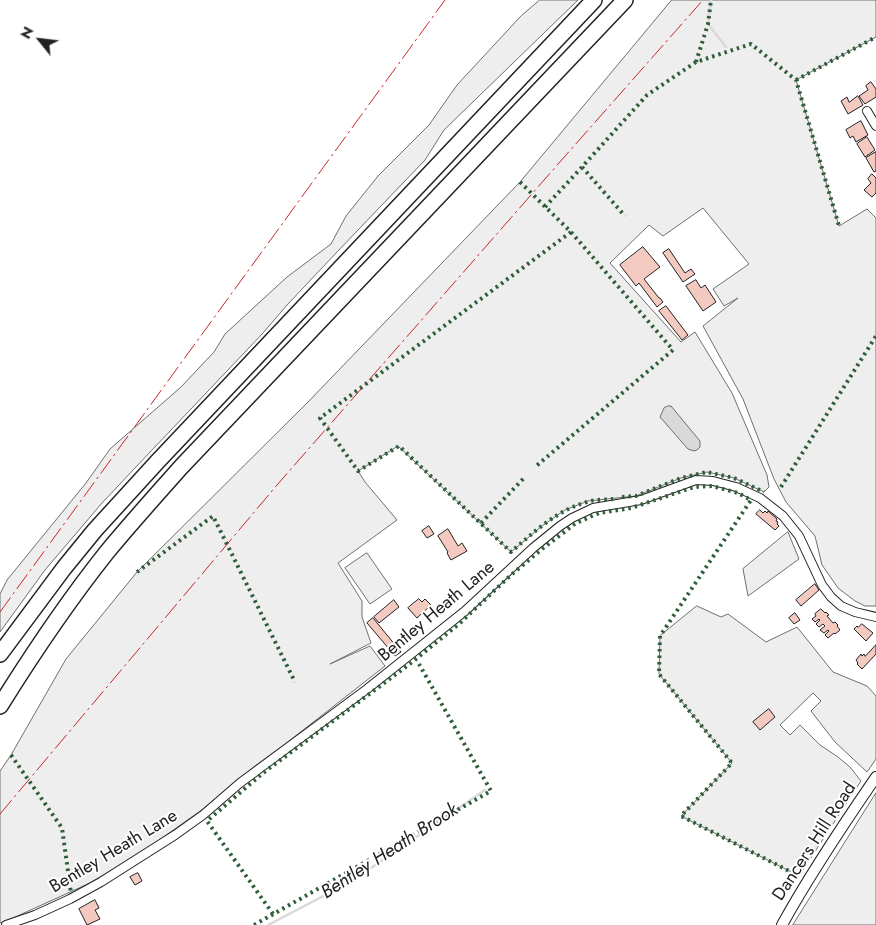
<!DOCTYPE html>
<html>
<head>
<meta charset="utf-8">
<style>
	body { margin:0 }
	#map { position:relative; width:876px; height:925px; overflow:hidden; background:#fff; font-family:Jost,sans-serif }
	canvas { display:block }
	.north { position:absolute; left:15px; top:15px; width:50px; height:50px; -webkit-text-stroke:4px #fff; paint-order:stroke; rotate:299deg; font-size:14px; font-weight:700; line-height:20px; text-align:center; color:#222 }
	.north::after { content:''; display:block; margin:auto; width:18px; height:22px; background:#222; clip-path:polygon(50% 0,100% 100%,50% 72%,0 100%) }
</style>
</head>
<body>
<div id="map">
<canvas width="876" height="925"></canvas>
<div class="north">N</div>
</div>
<script>
const ctx = document.querySelector('canvas').getContext('2d');
ctx.lineJoin = 'round';
function fill(path, color) {
  ctx.fillStyle = color;
  ctx.fill(path, 'evenodd');
}
function strokePath(path, color, width, dash) {
  ctx.strokeStyle = color;
  ctx.lineWidth = width;
  ctx.lineCap = dash ? 'butt' : 'round';
  ctx.setLineDash(dash || []);
  ctx.stroke(path);
}
function label(font, color, halo, rows, align = 'center') {
  ctx.font = font + ' Jost,sans-serif';
  ctx.lineWidth = 4;
  ctx.setLineDash([]);
  ctx.textBaseline = 'middle';
  ctx.strokeStyle = halo;
  ctx.fillStyle = color;
  for (const [text, x, y, turn = 0] of rows) {
    ctx.save();
    ctx.translate(x, y);
    ctx.rotate((+turn || 0) * Math.PI / 180);
    ctx.textAlign = isNaN(turn) ? turn : align;
    if (halo) ctx.strokeText(text, 0, 0);
    ctx.fillText(text, 0, 0);
    ctx.restore();
  }
}
const green = new Path2D(`
	M540,0H578L444,130L425,160L337,252L287,305L263,333L135,468L102,503L45,570L0,632V594L7,580L86,483L110,449L181,387L214,352L225,334L287,277L331,244L346,216L378,176L429,125L457,85L521,16Z
	M672,0H876V37L796,80L839,226L867,209L876,218V606H865L855,601L838,588L822,565L815,536L786,502L774,479L743,399L703,326L738,298L724,306L713,289L749,264L703,208L663,236L649,225L610,263L681,342L695,332L732,393L767,475L769,487L764,492L734,478L707,472L681,478L636,496L588,501L565,510L542,526L511,552L398,446L358,471L365,482L397,520L338,563L362,601V617L371,643L330,664L370,646L385,666L284,745L255,766L203,809L145,850L90,883L13,918L0,923V771L11,755L66,659L137,572L308,402L520,182Z
	M788,532L799,559L748,596L743,569Z
	M367,553L392,589L370,604L345,568Z
	M697,606L721,617L728,614L766,642L797,627L833,672L867,686L876,696V759L867,772L835,742L811,711L821,701L813,693L780,725L790,735L800,725L820,745L838,757L850,767L861,781L799,876L681,816L732,763L659,674L660,636Z
	M876,793V925H793Z`);
fill(green, '#eee');
strokePath(green, '#6f6f6f', 1);
const water = new Path2D(`
	M668,406H671L700,441V447L697,450L694,451L688,449L660,417L664,408Z`);
fill(water, '#d9d9d9');
strokePath(water, '#6f6f6f', 1);
strokePath(new Path2D(`
	M711,0L708,24L726,47
	M268,925L352,881L485,790`), '#d9d9d9', 2.5);
const building = new Path2D(`
	M871,82L876,89V97L865,104L859,96L868,90L866,86Z
	M858,96L863,105L848,114L841,101L847,97L849,102Z
	M861,121L868,135L856,142L853,136L850,138L846,130Z
	M867,137L875,150L865,157L857,144Z
	M876,152V171L874,172L866,158Z
	M872,174L876,178V193L872,197L864,190L871,183L868,179Z
	M643,247L660,267L644,279L659,298H660L663,302L657,307L639,283L636,286L620,265Z
	M669,249L685,273L691,269L695,274L683,282L663,253Z
	M696,280L701,288L705,285L716,302L703,311L686,286Z
	M666,306L688,335L682,340L659,311Z
	M760,510L763,513L765,511L767,513L768,511L777,519L776,521L778,522L777,524L779,526L775,530L756,514Z
	M429,526L434,534L427,538L422,531Z
	M448,529L458,546L462,543L467,551L451,560L447,553L448,552L438,536Z
	M815,584L819,590L801,606L796,600Z
	M419,599L422,602L425,599L431,605L417,618L408,608Z
	M394,600L399,607L379,623L374,617Z
	M821,609L825,613L826,612L829,615L827,616L833,623L835,622L838,625L837,626L840,630L835,634L834,633L828,638L825,635L829,631L828,630L824,633L820,630L825,626L823,624L819,627L816,624L820,620L819,619L815,622L812,619L816,616L815,614Z
	M795,613L800,620L794,624L789,618Z
	M373,618L401,652L395,656L367,623Z
	M862,624L873,633L866,641L854,629L857,626L858,627Z
	M876,645V654L862,669L857,664L858,663L856,660L861,654L862,656L864,654L865,656Z
	M769,709L775,717L760,730L753,722Z
	M138,873L142,881L135,885L130,877Z
	M95,900L99,908L95,910L100,919L87,925L79,909Z`);
fill(building, '#f3c9c0');
strokePath(building, '#222', 1);
const minor = new Path2D(`
	M867,111L876,126
	M6,925L35,915L70,899L101,882L175,835L203,815L240,783L367,689L465,611L533,548L560,526L572,518L593,508L641,500L696,480L713,481L736,487L760,498L783,516L799,536L822,585L831,597L841,606L855,612L876,617`);
const tertiary = new Path2D(`
	M782,925C810,874 843,825 876,777`);
const motorway = new Path2D(`
	M0,654L64,568L95,530L158,461L594,0
	M0,706C33,653 68,601 107,552C131,523 157,494 182,466L625,0`);
strokePath(minor, '#222', 10);
strokePath(tertiary, '#222', 12);
strokePath(motorway, '#222', 18);
strokePath(minor, '#fff', 8);
strokePath(tertiary, '#fff', 10);
strokePath(motorway, '#fff', 15);
strokePath(new Path2D(`
	M696,62L708,24L711,0
	M796,80L876,37
	M582,167L625,216
	M520,182L571,232L673,350L535,467
	M545,207L582,167L647,95L696,62L751,44L796,80L839,226
	M571,232L320,418L358,471L399,446L511,552C534,532 557,510 587,502C595,499 606,500 614,499
	M781,487L876,336
	M622,497L636,496L681,478L707,472L734,478L764,492
	M481,523L524,478
	M137,572L213,516L295,682
	M11,755L62,828L71,893
	M273,914L207,821L263,773L411,663L460,623L511,575L542,549L576,523L599,513L631,508L694,487L712,486L738,493L751,500L660,636L659,674L732,763L681,816L799,876
	M254,925L491,791L419,664`), '#2f5e38', 4, [2.5, 4]);
strokePath(new Path2D(`
	M0,612L445,0
	M0,814L277,485L559,163L703,0`), '#c62828', 1, [18, 4, 2.5, 4]);
label('18px', '#222', '#fff', [
	["Bentley Heath Lane",437,612,-40],
	["Dancers Hill Road",815,842,-57],
	["Bentley Heath Lane",114,852,-31]
]);
label('italic 19px', '#222', '#fff', [
	["Bentley Heath Brook",390,852,-33]
]);
</script>
</body>
</html>
